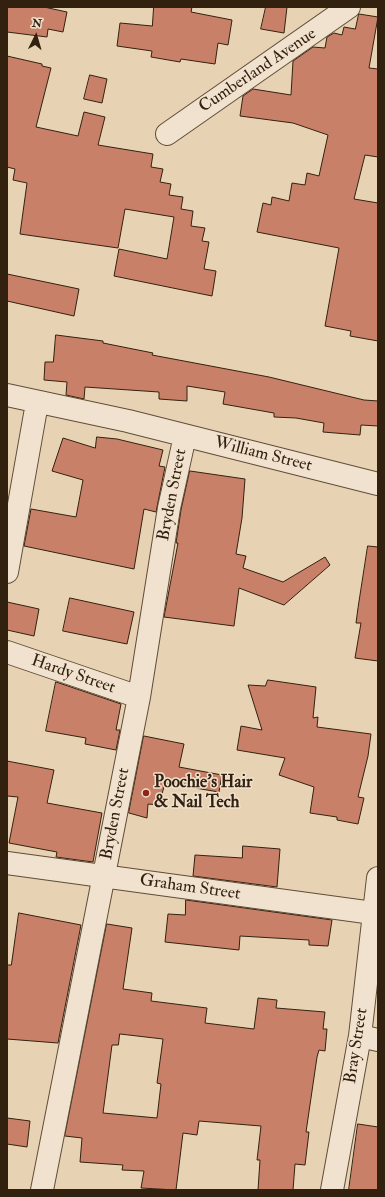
<!DOCTYPE html>
<html>
<head>
<meta charset="utf-8">
<style>
	body { margin:0 }
	#map { position:relative; width:385px; height:1197px; overflow:hidden; background:#e8d2b4; font-family:"IM FELL Double Pica",serif }
	canvas { display:block }
	.frame { position:absolute; inset:0; border:8px solid #33210f; pointer-events:none }
	.north { position:absolute; left:16px; top:16px; width:40px; height:40px; -webkit-text-stroke:3px #f0e2ce; paint-order:stroke; rotate:5deg; font-size:11px; font-weight:700; line-height:16px; text-align:center; color:#33210f }
	.north::after { content:''; display:block; margin:auto; width:14px; height:18px; background:#33210f; clip-path:polygon(50% 0,100% 100%,50% 72%,0 100%) }
</style>
</head>
<body>
<div id="map">
<canvas width="385" height="1197"></canvas>
<div class="frame"></div>
<div class="north">N</div>
</div>
<script>
const ctx = document.querySelector('canvas').getContext('2d');
ctx.lineJoin = 'round';
function fill(path, color) {
  ctx.fillStyle = color;
  ctx.fill(path, 'evenodd');
}
function strokePath(path, color, width, dash) {
  ctx.strokeStyle = color;
  ctx.lineWidth = width;
  ctx.lineCap = dash ? 'butt' : 'round';
  ctx.setLineDash(dash || []);
  ctx.stroke(path);
}
function label(font, color, halo, rows, align = 'center') {
  ctx.font = font + ' "IM FELL Double Pica",serif';
  ctx.lineWidth = 3;
  ctx.setLineDash([]);
  ctx.textBaseline = 'middle';
  ctx.strokeStyle = halo;
  ctx.fillStyle = color;
  for (const [text, x, y, turn = 0] of rows) {
    ctx.save();
    ctx.translate(x, y);
    ctx.rotate((+turn || 0) * Math.PI / 180);
    ctx.textAlign = isNaN(turn) ? turn : align;
    if (halo) ctx.strokeText(text, 0, 0);
    ctx.fillText(text, 0, 0);
    ctx.restore();
  }
}
const building = new Path2D(`
	M7,7H44L67,12L63,32L48,29L47,37L7,32Z
	M154,7H192L191,12L232,20L228,45L218,43L215,64L181,59L180,62L151,57L152,51L117,46L120,23L152,26Z
	M266,7H287L284,33L261,29Z
	M359,14L378,17L369,68L378,69V157L365,155L354,199L378,203V341L350,336L351,331L325,326L339,248L257,232L263,203L271,205L272,197L289,201L292,183L305,185L307,173L319,176L328,135L293,123L240,116L243,96L253,89L291,95L293,61L313,47L325,48L327,37L334,33L342,35L344,27L355,29Z
	M7,56L42,64V66L51,68L36,127L78,136L84,112L105,117L98,145L153,154L151,167L163,169L160,182L171,184L169,195L183,197L181,209L193,211L191,226L205,228L202,241L209,242L204,269L216,271L212,296L114,276L119,249L167,259L174,217L125,209L118,248L20,234L27,183L13,180L15,169L7,167Z
	M90,75L107,79L102,103L84,99Z
	M7,274L79,289L74,316L7,301Z
	M56,335L103,341V343L153,353L152,355L269,377L364,400L378,401V426L361,425L360,435L323,432L324,423L296,418L274,417V413L223,404L225,392L187,386V401L159,399V392L85,387L84,399L66,395L67,382L44,380L45,362H53Z
	M97,437L117,439L163,450L159,466L165,467L156,512L144,509L134,569L24,546L31,509L76,517L83,480L52,471L63,438L95,448Z
	M190,471L245,479L242,518L236,554L246,556L243,568L283,582L325,557L330,565L284,605L239,588L234,626L164,617L178,543H176L181,510Z
	M368,546L378,547V661L355,658L361,623H356L358,608Z
	M70,598L134,612L127,644L63,631Z
	M7,602L39,609L34,636L7,630Z
	M268,680L316,687L313,718L318,717L317,727L371,734L368,756L358,797L364,798L358,824L337,820V817L310,813L314,787L279,775L285,758L237,750L241,726L262,730L248,685L265,686Z
	M56,682L121,704L116,730H120L116,750L85,744L86,738L46,731Z
	M144,736L184,744L179,767L222,775L219,792L165,783L159,805L148,804L147,818L129,813Z
	M7,761L54,770L47,803L102,813L93,862L56,857L57,852L9,843L18,797L7,796Z
	M243,846L280,849L277,887L193,876L195,855L242,858Z
	M186,900L332,920L328,946L309,945V940L240,936L239,950L165,942L168,914L185,915Z
	M19,913L81,925L58,1043L7,1039V965H11Z
	M107,924L132,928L123,989L152,993L151,1001L207,1008L205,1023L254,1029L258,998L277,1000L276,1008L325,1012L323,1029H327L325,1051L319,1050L317,1057L306,1132H309L305,1165L295,1164L293,1190H258L260,1160H257L261,1126L199,1121L197,1135L183,1133L176,1190L141,1188L144,1171L122,1170L123,1165L80,1162L82,1138L65,1136ZM120,1034L163,1039L157,1083L161,1084L157,1118L103,1113L112,1045H118Z
	M7,1118L30,1121L27,1147L7,1144Z
	M358,1124L378,1127V1190H349Z`);
fill(building, '#c98069');
strokePath(building, '#33210f', 1);
const street = new Path2D(`
	M167,134L349,7
	M7,395L128,421L378,484
	M7,572L37,403
	M7,652L139,697
	M7,863L373,913
	M360,1036L378,1040
	M42,1190L139,697L169,508L185,436
	M332,1190L360,1036L378,878`);
strokePath(street, '#604d38', 24);
strokePath(street, '#f0e2ce', 22);
for (const [x, y, r, color] of [
	[146,793,4,"#8f2418"]
]) {
  const dot = new Path2D();
  dot.arc(x, y, r, 0, 2 * Math.PI);
  ctx.fillStyle = color;
  ctx.fill(dot);
  strokePath(dot, '#f0e2ce', 1.5);
}
label('17px', '#33210f', '#f0e2ce', [
	["Cumberland Avenue",258,71,-34],
	["William Street",263,455,14],
	["Bryden Street",173,495,-79],
	["Hardy Street",73,675,19],
	["Bryden Street",116,814,-79],
	["Graham Street",190,888,8],
	["Bray Street",357,1046,-81]
]);
label('bold 17px', '#33210f', '#f0e2ce', [
	["Poochie's Hair",154,783],
	["& Nail Tech",154,803]
], 'left');
</script>
</body>
</html>
